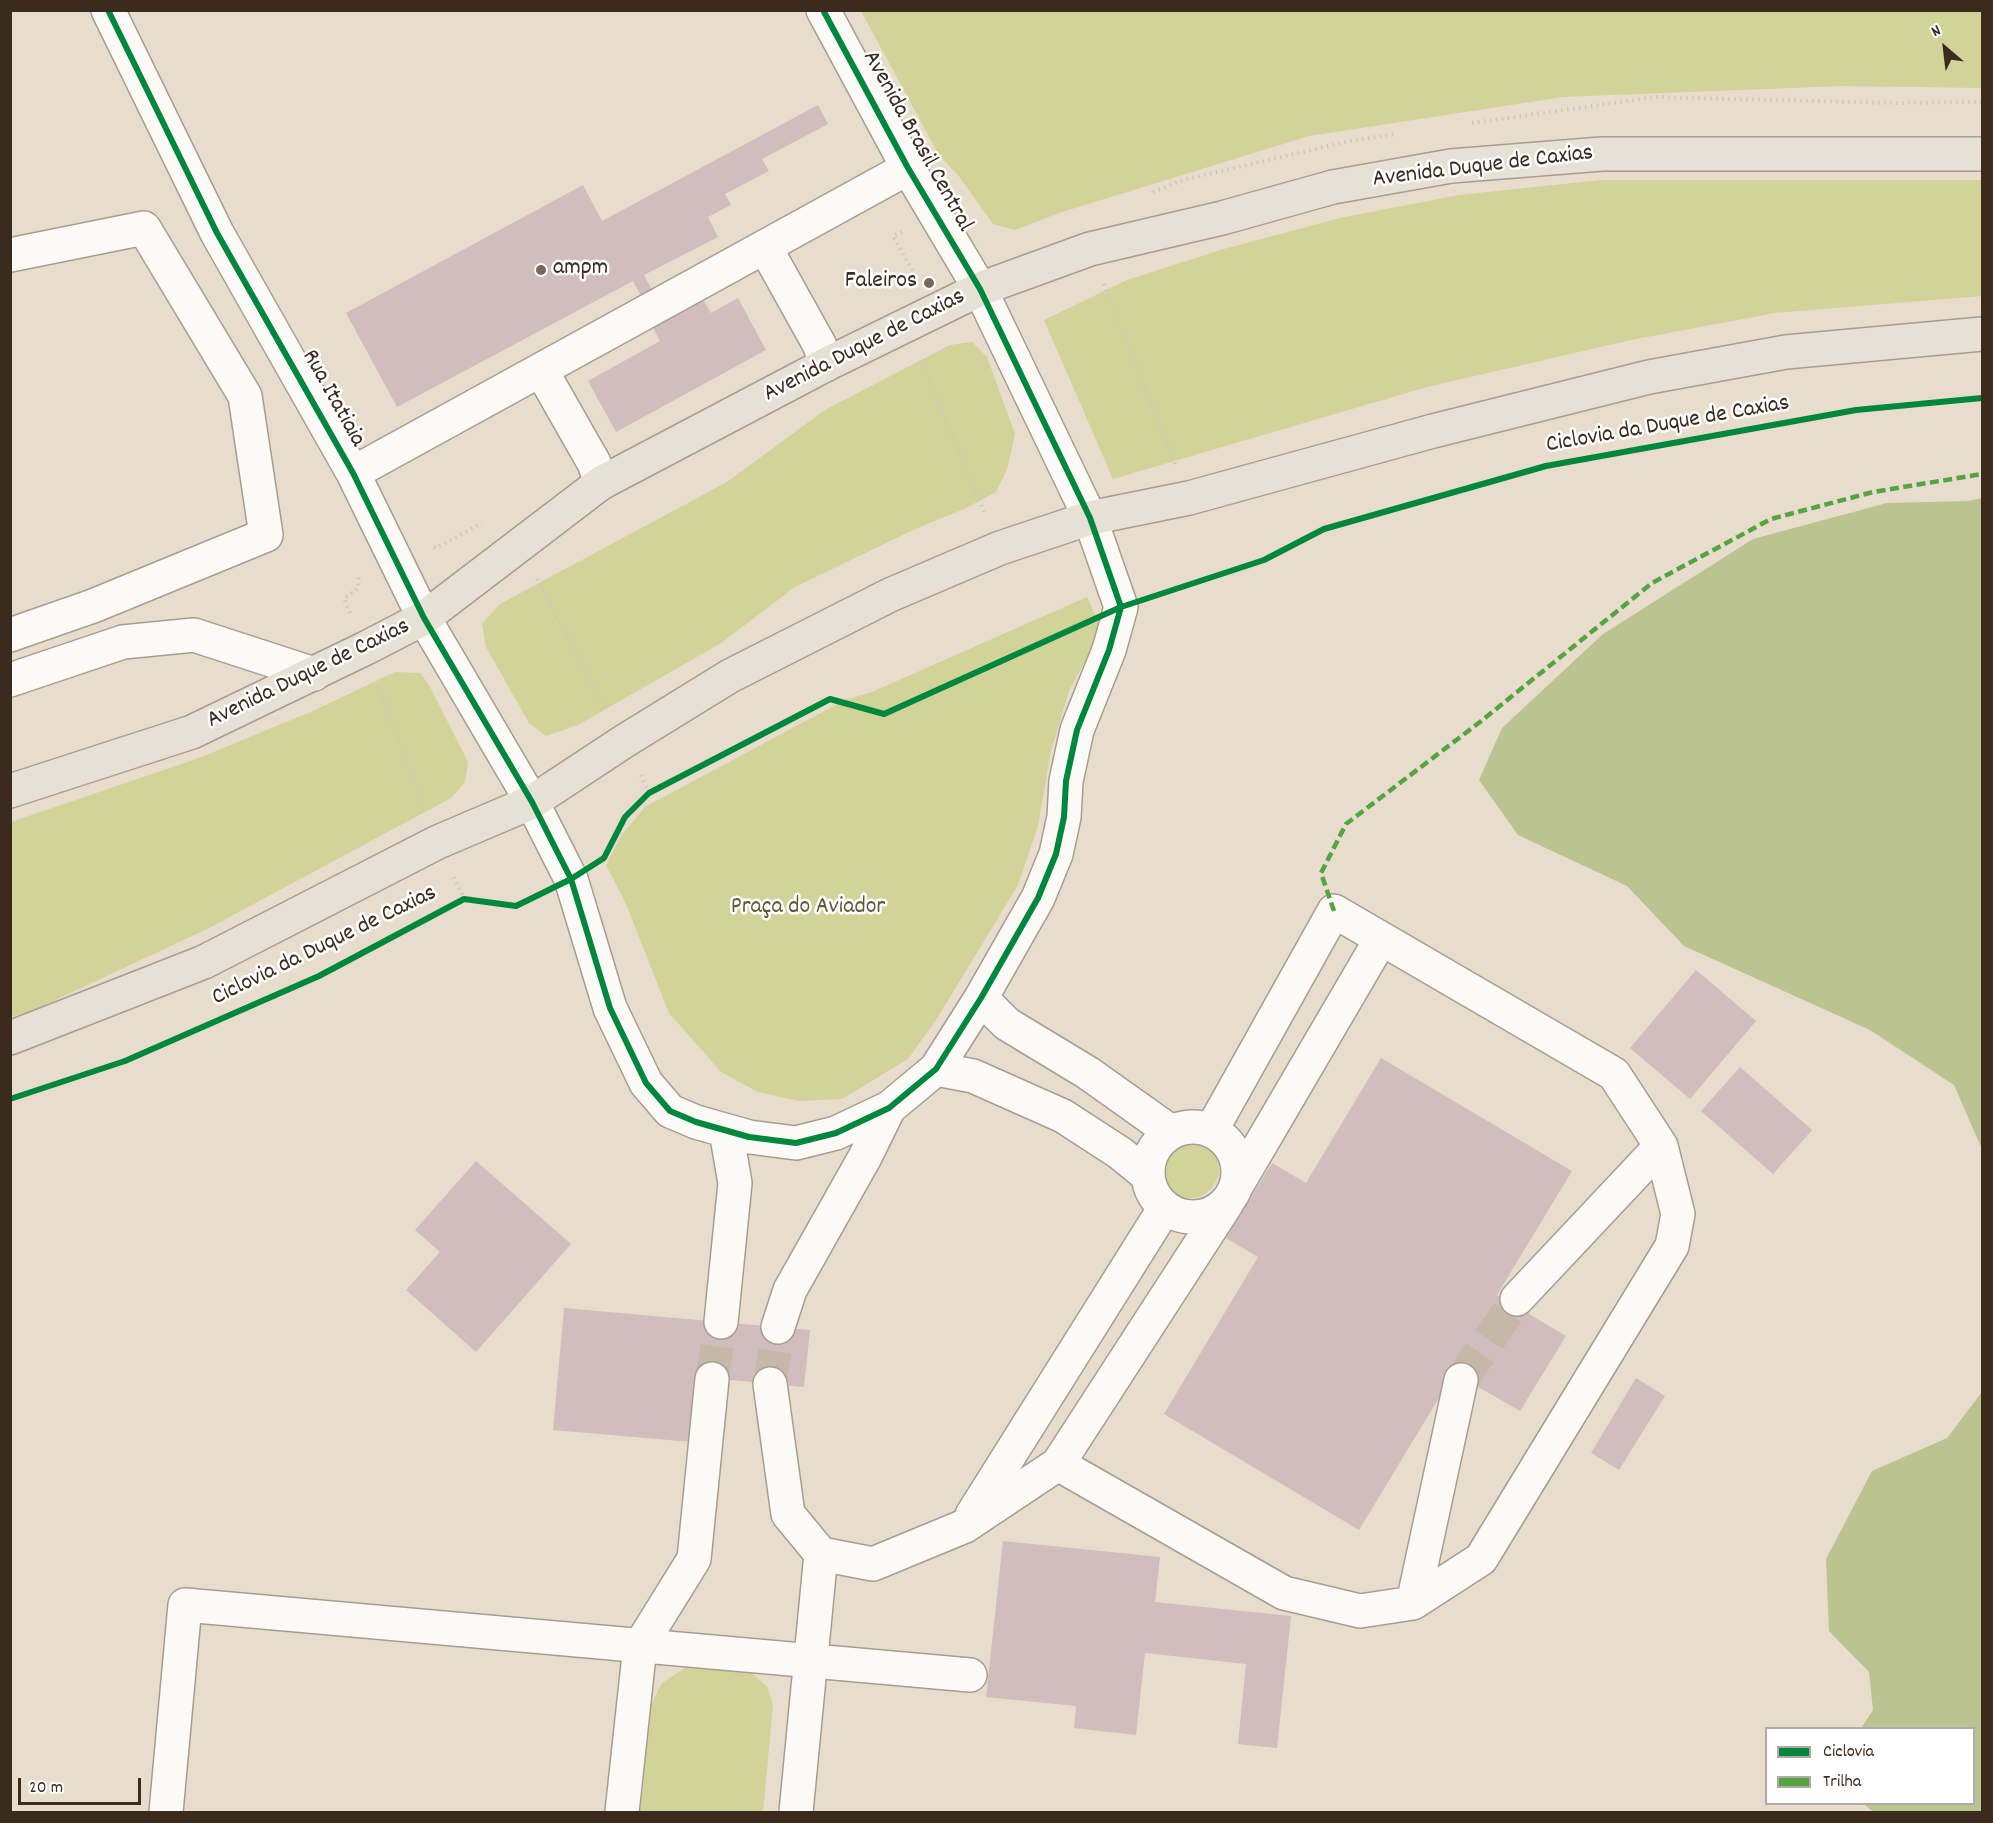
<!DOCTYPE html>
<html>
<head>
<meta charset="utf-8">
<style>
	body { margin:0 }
	#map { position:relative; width:1993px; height:1823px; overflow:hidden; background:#e8dccc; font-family:Dekko,sans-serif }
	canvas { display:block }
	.frame { position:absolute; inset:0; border:12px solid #3b2a1e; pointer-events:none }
	.legend { position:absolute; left:1765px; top:1727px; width:210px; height:78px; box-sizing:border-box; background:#fff; border:2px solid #b1aaa5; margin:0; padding:8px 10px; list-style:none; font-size:18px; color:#3b2a1e }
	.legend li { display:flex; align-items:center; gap:12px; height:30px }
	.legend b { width:30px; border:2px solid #b1aaa5 }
	.north { position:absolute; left:1915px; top:18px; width:60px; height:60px; -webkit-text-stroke:4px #fff; paint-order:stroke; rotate:332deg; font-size:16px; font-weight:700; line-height:24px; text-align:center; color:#3b2a1e }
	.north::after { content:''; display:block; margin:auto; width:21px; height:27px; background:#3b2a1e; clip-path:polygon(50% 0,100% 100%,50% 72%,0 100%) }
	.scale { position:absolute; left:18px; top:1778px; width:123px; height:27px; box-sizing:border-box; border:3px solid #3b2a1e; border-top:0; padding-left:8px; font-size:18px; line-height:21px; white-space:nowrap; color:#3b2a1e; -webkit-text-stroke:4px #fff; paint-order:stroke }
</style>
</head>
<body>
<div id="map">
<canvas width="1993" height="1823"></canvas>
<div class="frame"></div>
<ul class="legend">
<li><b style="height:8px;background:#00873e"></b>Ciclovia</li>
<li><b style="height:8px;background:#54a441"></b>Trilha</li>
</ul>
<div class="north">N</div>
<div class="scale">20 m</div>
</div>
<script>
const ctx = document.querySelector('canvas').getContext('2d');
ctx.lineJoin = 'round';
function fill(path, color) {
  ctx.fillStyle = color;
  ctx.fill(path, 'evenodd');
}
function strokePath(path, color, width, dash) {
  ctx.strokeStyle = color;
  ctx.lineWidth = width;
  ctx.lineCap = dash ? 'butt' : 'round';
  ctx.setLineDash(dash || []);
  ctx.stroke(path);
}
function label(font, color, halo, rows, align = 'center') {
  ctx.font = font + ' Dekko,sans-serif';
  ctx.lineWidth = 5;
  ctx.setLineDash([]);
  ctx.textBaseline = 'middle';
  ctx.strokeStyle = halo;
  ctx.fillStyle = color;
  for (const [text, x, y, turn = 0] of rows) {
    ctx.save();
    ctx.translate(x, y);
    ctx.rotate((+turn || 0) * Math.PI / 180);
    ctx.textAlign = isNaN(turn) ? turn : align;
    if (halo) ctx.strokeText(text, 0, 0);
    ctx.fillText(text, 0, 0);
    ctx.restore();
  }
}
fill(new Path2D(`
	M861,11H1982V88L1842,86L1563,97L1309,136L1059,213L1015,230L993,224L958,175L939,155Z
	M1601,180H1982V296L1775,313L1631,340L1427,387L1113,479L1044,320L1127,280L1224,249L1340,218L1459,195Z
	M972,342L987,357L1015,434L1007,470L996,492L964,509L913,530L795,587L721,643L578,725L546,736L529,723L486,647L482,624L500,604L727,482L825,410L950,345Z
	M1087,597L1102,630L1069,691L1051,751L1038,826L1018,885L936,1020L908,1059L842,1099L799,1101L758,1092L721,1072L669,1013L626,904L606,865L621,836L645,807L845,700L872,692Z
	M395,672L420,673L429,685L468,762L465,782L451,798L209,928L30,1012L11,1017V822L199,758L313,711Z
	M1161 1169a29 29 0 1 1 58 0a29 29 0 1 1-58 0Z
	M699,1659L738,1662L767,1686L773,1705L763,1812H640L652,1703L662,1683Z`), '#d1d398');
fill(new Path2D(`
	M1982,498V1149L1954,1085L1870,1030L1684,946L1627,886L1518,835L1479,780L1502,728L1603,634L1753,539L1887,503L1968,501Z
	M1982,1392V1812H1873L1864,1804H1974V1728H1861L1873,1710L1869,1672L1829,1631L1826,1559L1872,1471L1947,1438Z`), '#bbc391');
fill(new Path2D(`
	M818,105L828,124L762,159L769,171L725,194L731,205L708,217L718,237L644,275L662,309L698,291L711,313L738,298L766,350L616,432L588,381L660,341L647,317L651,315L633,281L397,407L346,313L583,185L602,221Z
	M1696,970L1756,1021L1690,1099L1630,1048Z
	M1381,1058L1572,1171L1497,1295L1566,1336L1520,1411L1454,1373L1359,1530L1164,1414L1258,1257L1226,1238L1272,1163L1306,1183Z
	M1740,1067L1812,1130L1773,1174L1701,1111Z
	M476,1161L571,1244L476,1352L406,1290L440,1252L415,1230Z
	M564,1308L810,1330L804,1387L698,1377L692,1442L553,1430Z
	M1636,1378L1665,1396L1619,1470L1591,1453Z
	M1003,1541L1160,1557L1155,1602L1291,1616L1277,1748L1238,1744L1246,1664L1145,1653L1136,1735L1074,1728L1076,1706L986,1697Z`), '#d1bdbd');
strokePath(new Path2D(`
	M712,1379L721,1322
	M1461,1380L1517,1299
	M770,1384L778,1327`), '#c5b8a9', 33, [33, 16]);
const minor = new Path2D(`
	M108,10L217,233L353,473L424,618L532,802L571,879L610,1008L646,1083L670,1111L696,1122L749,1137L796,1143L836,1133L889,1108L936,1069L981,998L1038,898L1056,854L1064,817L1066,781L1077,730L1109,650L1121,607L1090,518L980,289L908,168L823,10
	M765,247L819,344L827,364
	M10,255L144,228L245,396L266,535L93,606L10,635
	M541,370L594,463L601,483
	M353,473L908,168
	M10,680L123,642L194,635L314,674
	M981,998L1007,1024L1088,1073L1171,1132
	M936,1069L973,1076L1063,1116L1120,1153L1147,1175
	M1148 1172a45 45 0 1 1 90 0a45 45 0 1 1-90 0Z
	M1237,1185L1381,939
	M1517,1299L1661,1146
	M721,1322L735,1183L726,1131
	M778,1327L790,1290L865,1157L889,1108
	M770,1384L788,1514L821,1554L873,1564L965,1526L1058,1464L1227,1203
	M1058,1464L1284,1593L1360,1611L1413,1603L1481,1559L1672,1246L1678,1214L1661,1146L1614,1074L1334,911L1211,1131
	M972,1515L1164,1209
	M1413,1603L1461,1380
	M166,1812L185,1605L970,1675
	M622,1812L640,1646L694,1559L712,1379
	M796,1812L821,1554`);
const major = new Path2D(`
	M10,791L192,732L366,648L424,618L601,483L827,364L980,289L1090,249L1222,218L1333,187L1451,166L1602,154H1982
	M10,1038L204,962L438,842L532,802L623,742L730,676L890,595L1000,548L1090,518L1189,498L1433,431L1649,377L1786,352L1982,334`);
strokePath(minor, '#a69d92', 36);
strokePath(major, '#a69d92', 36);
strokePath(new Path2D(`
	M1472,123L1655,97L1893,103L1982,102
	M1153,192L1183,180L1354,140L1396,134
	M902,232L893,236L915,275V280
	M1104,284L1175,464
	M921,361L985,514
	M434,547L436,548L482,523
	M537,579L605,708
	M350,613L344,599L358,588L359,576
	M378,685L424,807
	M641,775L649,793
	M454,877L464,899`), '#cbc7c3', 4, [1.5, 4.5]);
strokePath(minor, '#fcfaf7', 33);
strokePath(major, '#e7e0d4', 33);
strokePath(new Path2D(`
	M1334,911L1321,873L1346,824L1480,722L1652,583L1771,519L1873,492L1982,474`), '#54a441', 4.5, [9, 4.5]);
strokePath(new Path2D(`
	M108,10L217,233L353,473L424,618L532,802L571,879L610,1008L646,1083L670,1111L696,1122L749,1137L796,1143L836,1133L889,1108L936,1069L981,998L1038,898L1056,854L1064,817L1066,781L1077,730L1109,650L1121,607L1090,518L980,289L908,168L823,10
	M10,1099L125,1061L319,976L464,899L516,906L571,879L604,858L625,817L649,793L830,699L884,714L1121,607L1264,560L1324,529L1546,466L1856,410L1982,398`), '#00873e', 6);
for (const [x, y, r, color] of [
	[541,270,6,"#78685b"],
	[929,283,6,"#78685b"]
]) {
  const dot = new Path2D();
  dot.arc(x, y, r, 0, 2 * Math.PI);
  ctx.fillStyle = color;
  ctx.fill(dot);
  strokePath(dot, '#fff', 2);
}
label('24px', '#3b2a1e', '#fff', [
	["Avenida Brasil Central",916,142,61],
	["Avenida Duque de Caxias",1483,168,-7],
	["Avenida Duque de Caxias",865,347,-27],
	["Rua Itatiaia",332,399,61],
	["Ciclovia da Duque de Caxias",1668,426,-10],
	["Avenida Duque de Caxias",309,675,-26],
	["Ciclovia da Duque de Caxias",325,947,-26]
]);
label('24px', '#3b2a1e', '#fff', [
	["ampm",553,270],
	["Faleiros",917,283,"right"]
], 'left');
label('24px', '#625a36', '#fff', [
	["Praça do Aviador",808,909]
]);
</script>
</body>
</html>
